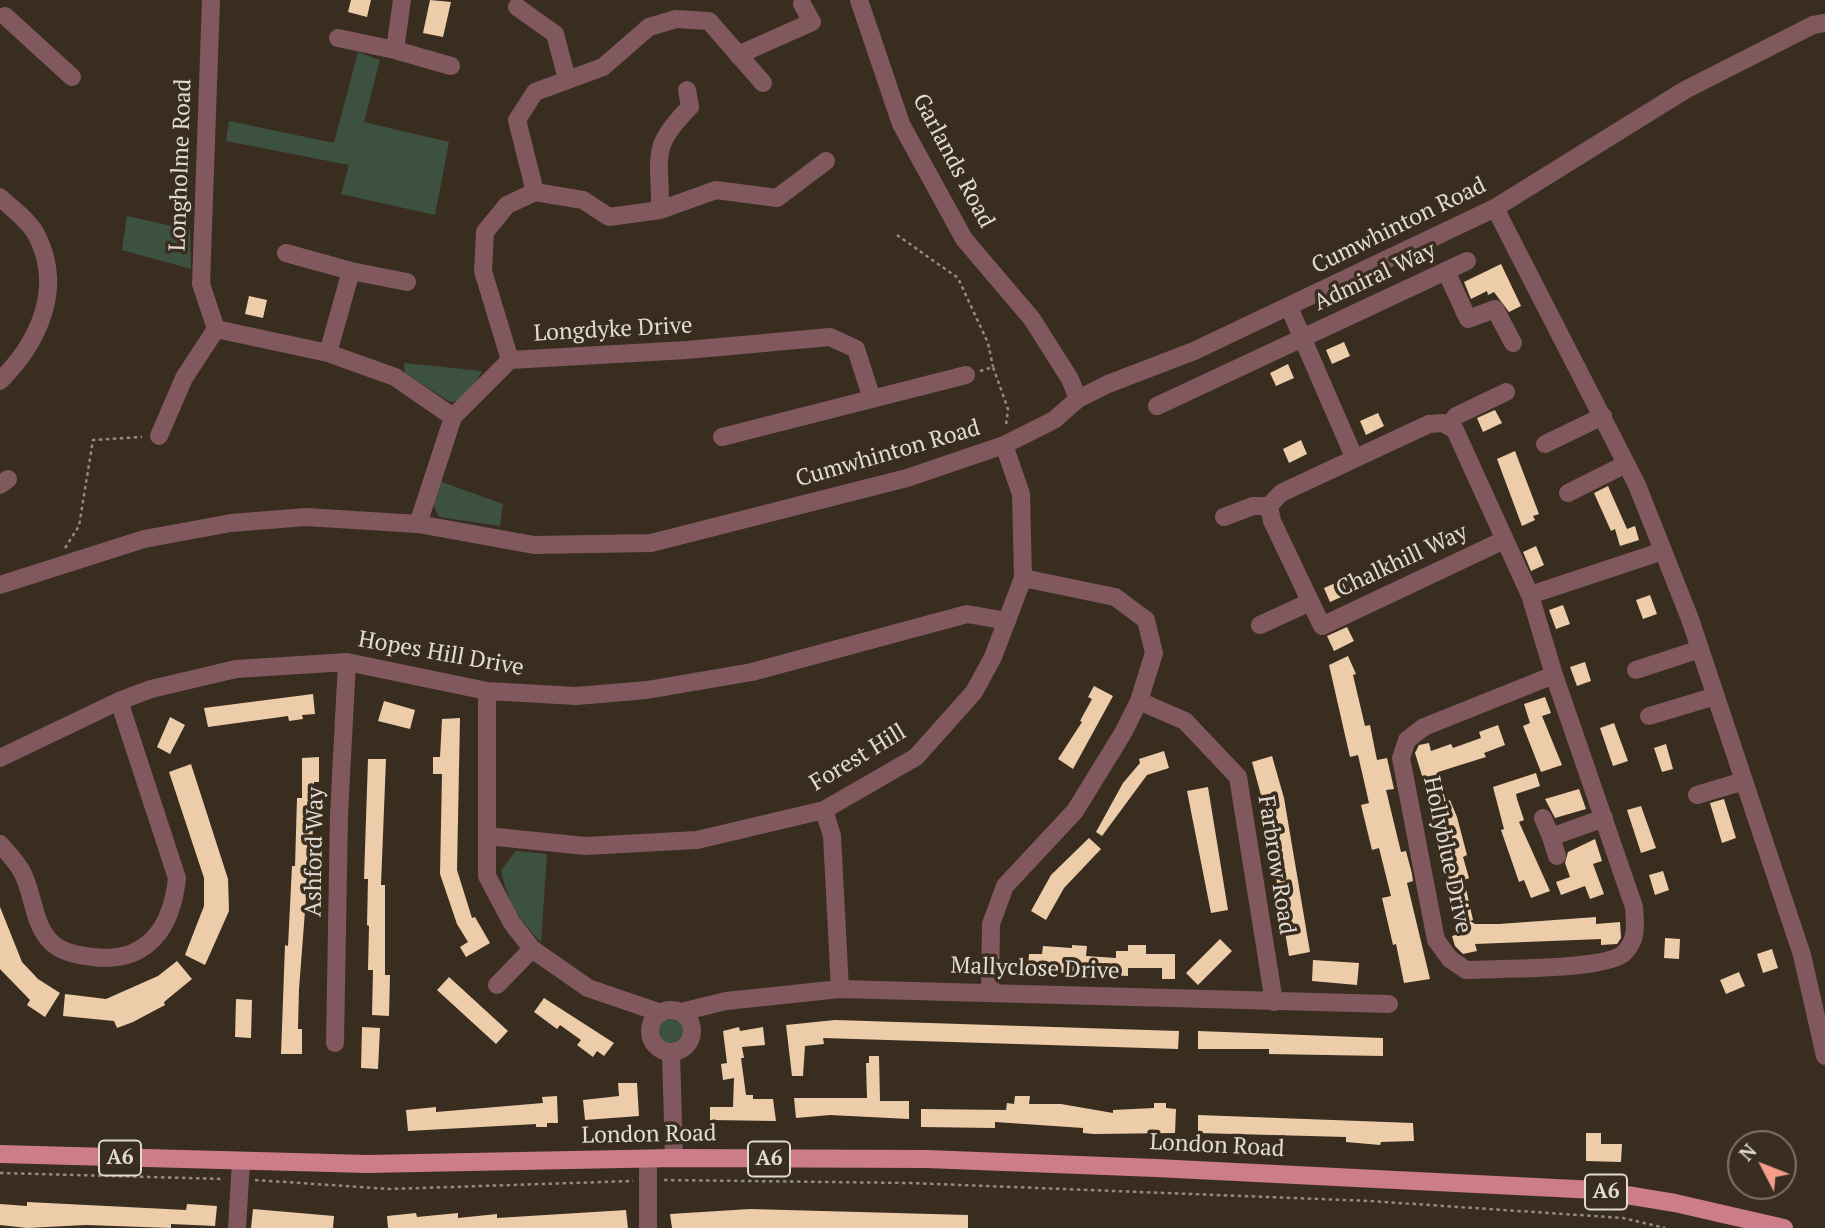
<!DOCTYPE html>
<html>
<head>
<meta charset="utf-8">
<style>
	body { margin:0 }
	#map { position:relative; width:1825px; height:1228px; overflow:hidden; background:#392d20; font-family:"PT Serif",serif }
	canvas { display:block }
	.north { position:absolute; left:1727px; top:1130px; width:70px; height:70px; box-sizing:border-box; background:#392d20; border:2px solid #7c7267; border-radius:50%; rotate:312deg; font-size:19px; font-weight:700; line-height:28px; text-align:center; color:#e1dad2 }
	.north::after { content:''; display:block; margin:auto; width:24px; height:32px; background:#f49e89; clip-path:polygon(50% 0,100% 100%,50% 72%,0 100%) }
</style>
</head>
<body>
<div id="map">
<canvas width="1825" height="1228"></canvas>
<div class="north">N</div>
</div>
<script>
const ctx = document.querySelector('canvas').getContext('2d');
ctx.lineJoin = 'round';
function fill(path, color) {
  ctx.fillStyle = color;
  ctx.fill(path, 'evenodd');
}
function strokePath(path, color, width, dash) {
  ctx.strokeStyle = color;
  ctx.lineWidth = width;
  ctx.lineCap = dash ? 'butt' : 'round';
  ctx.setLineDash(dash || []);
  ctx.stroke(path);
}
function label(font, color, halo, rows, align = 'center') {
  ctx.font = font + ' "PT Serif",serif';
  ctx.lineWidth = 7;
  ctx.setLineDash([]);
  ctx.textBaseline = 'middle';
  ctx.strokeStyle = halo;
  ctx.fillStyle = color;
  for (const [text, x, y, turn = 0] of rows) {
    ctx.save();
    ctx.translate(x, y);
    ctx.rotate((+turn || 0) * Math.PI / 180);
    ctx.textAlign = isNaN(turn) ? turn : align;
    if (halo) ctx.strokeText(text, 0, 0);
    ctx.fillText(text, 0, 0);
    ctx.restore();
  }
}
fill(new Path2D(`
	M358,52L380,60L364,122L449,142L435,215L341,194L349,165L226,141L229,121L334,143Z
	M127,216L190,230L191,269L122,250Z
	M404,363L482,371L476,382L457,401L450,402L405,373Z
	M439,481L503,504L500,526L439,517L433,505Z
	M516,851L547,854L541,942C519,920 507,900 501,870Z
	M658 1032a13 13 0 1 1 26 0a13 13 0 1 1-26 0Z`), '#3d5140');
fill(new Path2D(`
	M351,0H371L367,17L348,12Z
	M430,0L451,2L443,37L423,33Z
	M1501,264L1521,306L1509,312L1494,292L1488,295L1487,291L1471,299L1464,282Z
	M249,296L267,300L263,318L245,314Z
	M1344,342L1350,356L1332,364L1326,350Z
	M1288,364L1294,378L1276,386L1270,373Z
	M1495,410L1502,423L1483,432L1477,418Z
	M1378,413L1384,426L1366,435L1360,421Z
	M1301,440L1307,454L1289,463L1283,449Z
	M1515,451L1539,514L1533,516L1535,520L1522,526L1497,459Z
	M1608,486L1627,529L1635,526L1639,540L1620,546L1615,529L1611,531L1594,493Z
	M1536,546L1544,565L1531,571L1523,552Z
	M1342,580L1348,594L1330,602L1324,588Z
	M1650,595L1657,614L1643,619L1636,600Z
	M1563,605L1570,624L1556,629L1549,610Z
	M1347,627L1354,641L1334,651L1327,636Z
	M1348,656L1356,674L1353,675L1365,726L1370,725L1377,760L1387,758L1394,789L1386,790L1401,852L1406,851L1412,874L1413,881L1407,883L1430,979L1404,983L1396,944L1393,945L1382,898L1391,896L1379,848L1372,850L1361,805L1369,803L1358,755L1350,757L1329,665Z
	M1585,662L1591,681L1577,686L1570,667Z
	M1094,686L1113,696L1073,769L1058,759L1082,722L1080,721L1092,699L1088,697Z
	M313,694L315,714L302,715L303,719L289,721L288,716L208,727L204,708Z
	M1545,697L1551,713L1542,716L1562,765L1541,772L1523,726L1530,723L1524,704Z
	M384,701L415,710L410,729L378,721Z
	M170,717L185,725L170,754L157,747Z
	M460,718L457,870L472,918L475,917L490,943L466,957L460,947L468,942L457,924L440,874L442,774H433V757H440L442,719Z
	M1614,723L1628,761L1613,766L1600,728Z
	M1498,725L1505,745L1484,753L1486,757L1438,772L1446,802L1450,800L1457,817L1467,855L1463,857L1469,878L1464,880L1473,920L1470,921L1475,924H1499L1596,917V924L1620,922L1621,938L1617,944L1601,945V939L1475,944L1477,951L1463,954L1455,946L1452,936L1463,933L1445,864L1449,863L1415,753L1419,745L1429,743L1431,751L1451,744L1453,748L1481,738L1479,732Z
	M1666,744L1673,769L1662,772L1654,748Z
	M1164,751L1169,768L1147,775L1102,836L1096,832L1123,783L1140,763L1139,759Z
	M1272,756L1284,798L1310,952L1289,956L1265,810L1252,762Z
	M319,757V782H314L312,859H309L299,989L298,1029H302V1054H281L285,945L288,946L292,866H295L297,798H302V758Z
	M368,759H386L381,885H385V975H390L389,1016L372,1015L373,970H368L369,926L367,925L368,879H364Z
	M191,764L228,879L229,911L205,965L185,955L204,906V878L169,772Z
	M1536,773L1540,786L1516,794L1517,799L1524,820L1519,822L1550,891L1531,898L1524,880L1519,882L1501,830L1504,829L1493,787Z
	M1208,787L1228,910L1211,913L1187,791Z
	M1579,789L1586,809L1555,818L1545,799Z
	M1724,799L1736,838L1722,843L1710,803Z
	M1641,806L1656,848L1641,853L1627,810Z
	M1089,838L1101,849L1064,888L1046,920L1031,911L1051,875Z
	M1595,839L1602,861L1593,864L1604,894L1590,899L1585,886L1561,895L1556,882L1570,877L1565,863L1568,852Z
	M1663,871L1669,890L1655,895L1649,875Z
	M0,907L22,962L38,979L60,993L45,1017L27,1005L30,1000L0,969Z
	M1665,938L1680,939L1679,959L1664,958Z
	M1220,939L1232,951L1198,985L1186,973Z
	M1072,945L1087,946L1086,956L1116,958V951H1128V945H1146V954H1175V979H1162V968H1128V976L1028,971L1029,954H1042L1043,946L1072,948Z
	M1772,949L1778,968L1763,973L1757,954Z
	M1313,960L1359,963L1357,985L1312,981Z
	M177,961L192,979L164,1002L165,1005L133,1022L117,1028L114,1021L63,1016L65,994L106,999L158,976Z
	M1739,972L1745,986L1726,994L1720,980Z
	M449,977L508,1031L496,1044L437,990Z
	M544,998L614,1043L604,1056L597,1051L593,1057L577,1045L581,1040L560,1025L557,1029L534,1012Z
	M236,999L252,1000L251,1038L235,1037Z
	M835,1020L1179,1031L1178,1049L823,1038L824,1044L805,1046L803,1076H792L786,1025Z
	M362,1027L380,1028L378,1069L361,1068Z
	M739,1027L740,1031L763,1027L765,1045L742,1047L744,1058H741L746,1095H753V1099H773L776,1121L710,1120V1107H733L734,1078L723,1080L721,1064L727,1063L723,1031Z
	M1198,1031L1383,1038V1056L1269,1054V1049H1198Z
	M869,1056H879L880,1101H909V1119L830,1115L796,1118L794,1098H867L866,1063H869Z
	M618,1083H637L639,1116L585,1120L583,1100L619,1096Z
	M557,1096L558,1123H547V1127H536V1124L408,1131L406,1110L436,1107V1112L543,1103L542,1097Z
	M1015,1096H1030L1029,1104H1061L1113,1113V1110L1154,1108V1103H1166V1108L1176,1109L1175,1133L1094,1134L1083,1133V1128L995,1122V1128L921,1127V1109L1006,1110L1007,1103L1014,1104Z
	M1198,1115L1413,1123L1414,1141L1381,1142L1380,1145L1346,1142V1137L1198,1133Z
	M1586,1133H1601V1144H1622L1621,1162L1586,1161Z
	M27,1202L186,1210L187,1204L217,1206L215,1226L171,1224V1228L86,1225L27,1228L0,1225V1204L27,1206Z
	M253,1209L334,1216L333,1228H251Z
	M750,1209L968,1215V1228H672L670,1214Z
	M626,1210L628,1228H388L387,1216L416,1213L417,1217L458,1213V1218L497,1214V1218Z`), '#edccaa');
strokePath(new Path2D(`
	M897,235L958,278L988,343L993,367
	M980,371L993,367L1008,409L1006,425
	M65,548L79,526L93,440L142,437
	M0,1173L224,1179
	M255,1180L390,1189L633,1181
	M664,1180L910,1183L1370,1201L1623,1218L1665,1228`), '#938a80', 2.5, [3.5, 3.5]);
strokePath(new Path2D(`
	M211,0L201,284L216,329L328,353L395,377L453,417
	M859,0L901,124L964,239L1032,319L1070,379L1078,399
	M517,7L555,34L567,79
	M5,16L72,77
	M338,38L395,50L402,0
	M395,50L451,66
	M738,55L812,22L802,4
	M535,192L517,120L535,92L603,67L649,27L676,19L709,21L763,83
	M0,197C11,208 30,221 37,236C64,289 38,343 0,381
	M1495,208L1637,485L1690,619L1802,955L1825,1056
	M660,210C661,157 648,149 690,107L687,90
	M286,253L351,271L407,282
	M1446,271L1468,319L1495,309L1513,343
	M1289,307L1354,457
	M328,353L351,271
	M510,360L483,271L485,232L507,205L535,192L583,200L609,217L660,210L716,190L777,198L826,161
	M1157,406L1467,261
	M1448,426L1456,416L1506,392
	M159,436L184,378L216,329
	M722,437L966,375
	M1545,444L1603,416
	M0,485L8,479
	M1568,493L1626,464
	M1269,506L1281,493L1429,424L1443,423L1455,430L1530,595L1554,675L1634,907C1635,924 1638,938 1625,952C1609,971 1495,968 1466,970L1450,959L1436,940L1401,758L1407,740L1424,727L1554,675
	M1269,506L1272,521L1322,626L1504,540
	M1224,517L1253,506H1269
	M418,524L453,417L510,360L687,350L830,337L856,349L872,399
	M0,585L144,539L231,523L306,517L418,524L534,545L651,543L907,478L1004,445L1054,420L1078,399L1108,384L1194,351L1495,208L1685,90L1813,25L1825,23
	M1530,595L1663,551
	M1260,625L1310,602
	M1636,670L1700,649
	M487,691V876L512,923L532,949L588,988L661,1013
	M1139,701L1185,721L1238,777L1274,1002
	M1649,716L1716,696
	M0,758L119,701L151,689L236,669L347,662L487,691L576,696L647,690L752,672L967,614L1007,621
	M1697,795L1744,781
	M824,810L832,836L840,989
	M1543,818L1551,837L1604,818
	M487,836L585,846L697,840L824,810L916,757L974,692L993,657L1023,578L1021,494L1004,445
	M1551,837L1557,856
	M0,844C8,853 18,863 23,874C34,896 33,925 52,943C63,953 78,955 92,957C148,964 172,927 177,878L119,701
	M497,985L532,949
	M990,992L991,924L1005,886L1075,811L1123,733L1139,701L1154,653L1146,620L1115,597L1023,578
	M650 1031a21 21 0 1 1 42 0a21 21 0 1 1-42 0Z
	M681,1012L726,1001L840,989L1389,1004
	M335,1043L339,814L347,662
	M671,1052L674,1158
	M648,1159V1228
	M237,1228L241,1161`), '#80585d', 18);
strokePath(new Path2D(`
	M0,1154L367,1164L674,1158L927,1159L1156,1168L1596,1190L1675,1203L1784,1228`), '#cd7d89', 18);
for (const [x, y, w] of [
	[120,1158,42],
	[769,1159,42],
	[1606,1192,42]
]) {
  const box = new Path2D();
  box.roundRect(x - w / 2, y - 17.5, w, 35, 5);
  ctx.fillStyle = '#392d20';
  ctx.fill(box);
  strokePath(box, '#e1dad2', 2);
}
label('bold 21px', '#e1dad2', null, [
	["A6",120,1158],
	["A6",769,1159],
	["A6",1606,1192]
]);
label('23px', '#e1dad2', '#392d20', [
	["Garlands Road",953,161,62],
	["Longholme Road",181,165,-88],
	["Cumwhinton Road",1399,226,-26],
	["Admiral Way",1375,277,-25],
	["Longdyke Drive",613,330,-3],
	["Cumwhinton Road",888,454,-16],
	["Chalkhill Way",1402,561,-25],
	["Hopes Hill Drive",441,654,10],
	["Forest Hill",858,758,-31],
	["Ashford Way",315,852,-89],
	["Hollyblue Drive",1447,855,78],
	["Farbrow Road",1276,865,81],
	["Mallyclose Drive",1035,969,2],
	["London Road",649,1135,-1],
	["London Road",1217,1146,3]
]);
</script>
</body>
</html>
